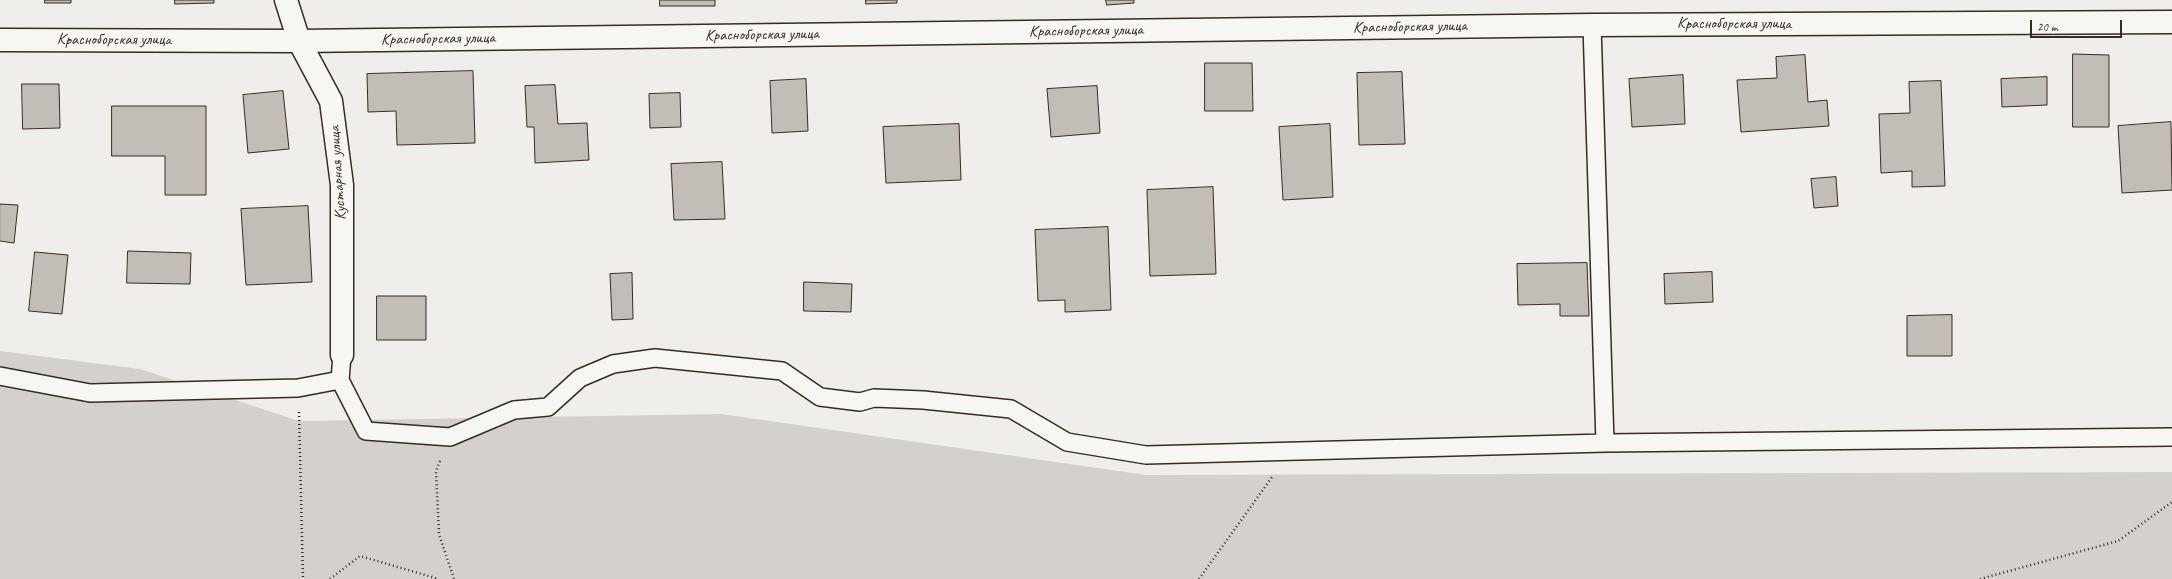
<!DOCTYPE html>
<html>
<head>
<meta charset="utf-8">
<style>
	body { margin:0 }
	#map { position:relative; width:2172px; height:579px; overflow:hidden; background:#efeeea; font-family:Caveat,sans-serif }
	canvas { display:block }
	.scale { position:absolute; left:2030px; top:20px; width:92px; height:18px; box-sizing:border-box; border:2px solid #3b2a1e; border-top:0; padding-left:5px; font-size:12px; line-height:14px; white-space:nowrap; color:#3b2a1e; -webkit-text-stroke:3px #f6f6f2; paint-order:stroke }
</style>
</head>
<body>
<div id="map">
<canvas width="2172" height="579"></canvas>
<div class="scale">20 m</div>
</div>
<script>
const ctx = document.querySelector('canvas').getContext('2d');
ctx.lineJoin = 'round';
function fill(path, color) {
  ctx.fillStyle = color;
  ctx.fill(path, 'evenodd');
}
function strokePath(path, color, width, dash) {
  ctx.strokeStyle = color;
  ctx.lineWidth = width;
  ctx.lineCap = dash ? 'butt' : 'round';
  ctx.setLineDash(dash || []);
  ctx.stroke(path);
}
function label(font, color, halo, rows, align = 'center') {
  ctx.font = font + ' Caveat,sans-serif';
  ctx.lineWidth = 4;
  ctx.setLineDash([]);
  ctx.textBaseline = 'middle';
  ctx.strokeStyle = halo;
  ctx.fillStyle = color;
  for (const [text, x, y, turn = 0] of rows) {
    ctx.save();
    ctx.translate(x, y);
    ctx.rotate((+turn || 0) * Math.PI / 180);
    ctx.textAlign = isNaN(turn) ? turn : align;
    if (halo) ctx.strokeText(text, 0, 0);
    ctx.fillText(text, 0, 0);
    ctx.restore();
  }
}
fill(new Path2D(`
	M0,351L140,369L299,421L721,414L1146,475L2172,472V579H0Z`), '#d4d1cc');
const building = new Path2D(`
	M45,0H71V3H45Z
	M175,0H214V3L175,4Z
	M660,0H715V6H660Z
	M866,0H897V3L866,4Z
	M1106,0H1134V3L1107,5Z
	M2073,54L2109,55V127H2073Z
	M1805,55L1808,102L1827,100L1829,126L1741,132L1737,80L1777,78L1776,57Z
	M1205,63H1252L1253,111H1205Z
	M473,71L475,143L397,145L396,111L368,112L367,74Z
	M1402,72L1405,144L1359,145L1357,73Z
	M1683,75L1685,124L1632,127L1629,79Z
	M2047,77V105L2002,107L2001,79Z
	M806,79L808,131L772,133L770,81Z
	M1941,81L1945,186L1912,187V171L1881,173L1879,114L1910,113L1909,82Z
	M22,84H59L60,128L23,129Z
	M555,85L558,124L587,123L589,160L535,163L534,127H527L525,86Z
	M1097,86L1100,133L1051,137L1047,89Z
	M283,91L289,149L248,153L243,95Z
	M680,93L681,127L650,128L649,94Z
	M112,106H206V195H165V156H112Z
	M2171,122L2172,190L2122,193L2118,126Z
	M959,124L961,180L886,183L883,127Z
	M1330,124L1333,197L1283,200L1279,127Z
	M722,162L725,219L674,220L671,164Z
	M1836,177L1838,206L1814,208L1811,179Z
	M1213,187L1216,274L1150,276L1147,190Z
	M0,204L18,205L14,243L0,241Z
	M308,206L312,282L246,285L241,209Z
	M1108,227L1111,310L1065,312V300L1038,301L1035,230Z
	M128,251L191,253L190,284L127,283Z
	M35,252L68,255L62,314L29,311Z
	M1587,263L1589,316H1560V304L1518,305L1517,264Z
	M1712,272L1713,302L1665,304L1664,274Z
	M632,273L633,319L612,320L610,274Z
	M804,282L852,284L851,312L804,311Z
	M377,296H426V340H377Z
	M1952,315V356H1907V316Z`);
fill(building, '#c2bdb7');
strokePath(building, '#3b2a1e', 1);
const service = new Path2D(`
	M342,355L340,380L366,431L450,437L514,410L548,407L580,378L613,364L655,358L782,371L820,397L860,402L874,398L923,400L1011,409L1067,442L1146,455L1605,443L1592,25
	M0,376L90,393L298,388L340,380
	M1605,443L2172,437`);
const minor = new Path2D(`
	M299,41L331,101L342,185V355`);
const tertiary = new Path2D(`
	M286,0L299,41
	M0,40L299,41L1592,25L2172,22`);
strokePath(service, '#3b2a1e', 20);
strokePath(minor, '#3b2a1e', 25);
strokePath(tertiary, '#3b2a1e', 25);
strokePath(new Path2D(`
	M299,412L303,579
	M440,461L436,471L439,534L454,579
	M330,579L360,556L439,579
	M1199,579L1272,477
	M1980,579L2118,541L2172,502`), '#3b2a1e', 2.5, [1, 3]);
strokePath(service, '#f6f6f2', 17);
strokePath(minor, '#f6f6f2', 22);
strokePath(tertiary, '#f6f6f2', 22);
label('16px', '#3b2a1e', '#f6f6f2', [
	["Красноборская улица",1734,24],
	["Красноборская улица",1410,27,-1],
	["Красноборская улица",1086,31,-1],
	["Красноборская улица",762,35,-1],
	["Красноборская улица",438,39,-1],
	["Красноборская улица",114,40],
	["Кустарная улица",338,173,-94]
]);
</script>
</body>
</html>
